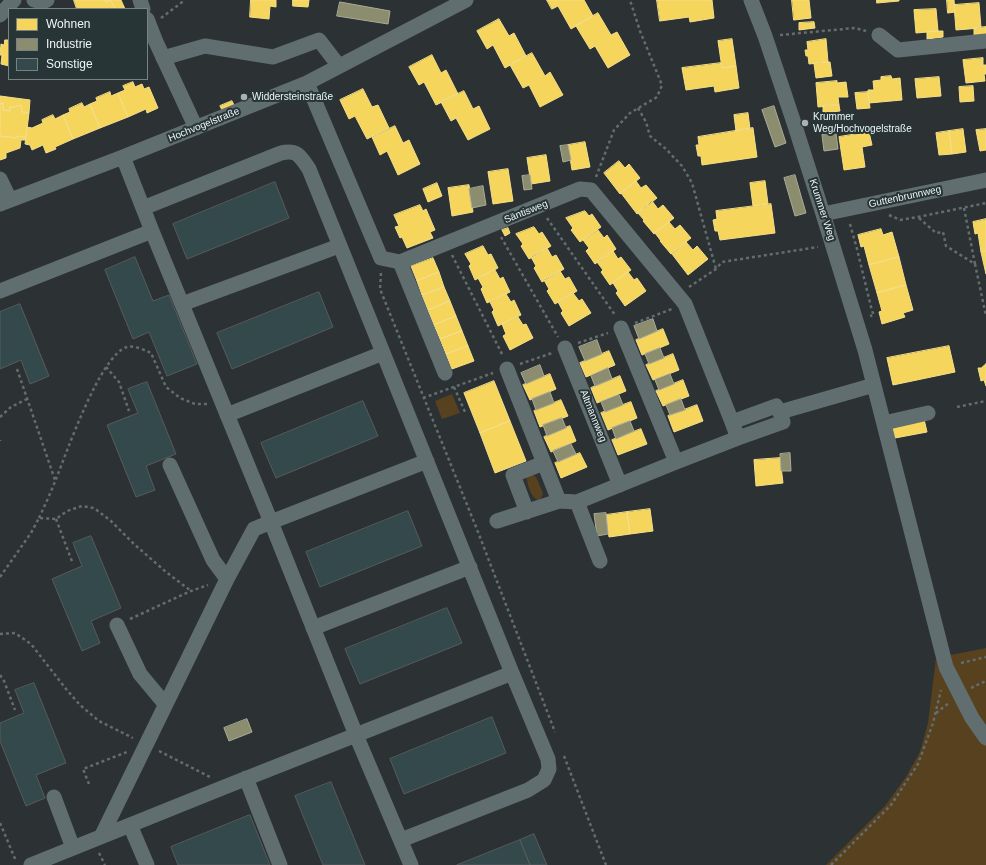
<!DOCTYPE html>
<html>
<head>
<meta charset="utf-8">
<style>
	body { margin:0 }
	#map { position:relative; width:986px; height:865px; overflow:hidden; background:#2c3234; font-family:Helvetica,sans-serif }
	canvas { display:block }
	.legend { position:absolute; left:8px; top:8px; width:140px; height:72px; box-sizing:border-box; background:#283537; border:1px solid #778284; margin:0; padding:5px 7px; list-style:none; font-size:12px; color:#edf5f7 }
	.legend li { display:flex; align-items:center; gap:8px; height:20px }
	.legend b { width:20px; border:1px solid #778284 }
</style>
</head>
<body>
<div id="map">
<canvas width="986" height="865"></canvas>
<ul class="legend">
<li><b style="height:11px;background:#f6d55c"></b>Wohnen</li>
<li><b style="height:11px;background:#8c8c6e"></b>Industrie</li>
<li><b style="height:11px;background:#34494c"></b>Sonstige</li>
</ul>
</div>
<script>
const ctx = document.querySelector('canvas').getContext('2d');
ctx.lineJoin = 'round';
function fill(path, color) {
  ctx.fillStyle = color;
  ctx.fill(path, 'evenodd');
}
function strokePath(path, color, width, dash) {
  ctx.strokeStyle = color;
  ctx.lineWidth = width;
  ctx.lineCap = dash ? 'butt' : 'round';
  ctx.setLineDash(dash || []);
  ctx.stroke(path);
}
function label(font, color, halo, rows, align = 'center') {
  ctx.font = font + ' Helvetica,sans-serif';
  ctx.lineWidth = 4;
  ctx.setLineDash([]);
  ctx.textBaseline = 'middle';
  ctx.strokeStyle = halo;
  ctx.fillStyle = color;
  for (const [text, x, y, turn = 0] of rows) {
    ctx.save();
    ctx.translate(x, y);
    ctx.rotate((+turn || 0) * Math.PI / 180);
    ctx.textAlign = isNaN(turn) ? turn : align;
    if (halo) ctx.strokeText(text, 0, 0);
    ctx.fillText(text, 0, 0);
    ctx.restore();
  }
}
fill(new Path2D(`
	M452,394L460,413L442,419L435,401Z
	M533,475L536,477L543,493C538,512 526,486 527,477Z
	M986,648V865H826L885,806L906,777L920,752L928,723L936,658Z`), '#57411e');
const homes = new Path2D(`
	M74,0H105L106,2L110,0L115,8L112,9H77Z
	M105,0H121L125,9H112L115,8L110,0L106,2Z
	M251,0H276V7L270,6L269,19L250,17Z
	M293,0H309L308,7L293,6Z
	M547,0H584L593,16L571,29L558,6L552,9Z
	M657,0H712L714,18L690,22L689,17L660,21Z
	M792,0H809L811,18L794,20Z
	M877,0H899V1L877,3Z
	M947,0H954L955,12L948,13Z
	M979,3L981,28L956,30L954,5Z
	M936,9L938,31L916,33L914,10Z
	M598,13L611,35L617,32L630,55L608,68L595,46L590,49L576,26Z
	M499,19L509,36L514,33L526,56L505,68L493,45L487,49L477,31Z
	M814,22L815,28L799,30V23Z
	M986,27V34L974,35V28Z
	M938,31H943V37L927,39V32Z
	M732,39L736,66L722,68L718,41Z
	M826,39L828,62L809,64L808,56H806L805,50H808L807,42Z
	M5,40H9V66L1,64L2,55H0L1,44L4,45Z
	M532,53L545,76L550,72L563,95L540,107L529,85L523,88L510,65Z
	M432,55L441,73L446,70L458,94L436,105L424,82L419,85L409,67Z
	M983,58V65H986V74H984L985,81L966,83L963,60Z
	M828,62H830L832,76L816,78L814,64Z
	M721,63L722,68L736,66L739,88L715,92L714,86L686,90L682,68Z
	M891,76L892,79L900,78L902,100L869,103L868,90H874L873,81L881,80V77Z
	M939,77L941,96L917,98L915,79Z
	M837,81V83L846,82L848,97H838L839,105L818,107L816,83Z
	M133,82L135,87L142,84L144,89L149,87L158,108L147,113L146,109L128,117L118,93L125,90L123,86Z
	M973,86L974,101L960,102L959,87Z
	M363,89L372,107L378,105L389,128L367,139L355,116L349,119L340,100Z
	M464,91L473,109L479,106L490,129L468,140L456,118L451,121L441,102Z
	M110,92L111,96L118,93L128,117L100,128L90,104L97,101L96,98Z
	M868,92L870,108L857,109L855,93Z
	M0,96L30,100L29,113L22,112L21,105L14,107H10V111L3,110V103L0,104Z
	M232,101L234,105L222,110L220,106Z
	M3,103V110L10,111V107H14L21,105L22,112L29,113L26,137L17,136V138L0,136V104Z
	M82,103L84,107L90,104L100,128L73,139L63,115L70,112L69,109Z
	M839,105L840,111L823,113V106Z
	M748,113L750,129L736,131L734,115Z
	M53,115L55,119L63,115L73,139L55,147L56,149L46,153L43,145L32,150L30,145L25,144L27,127L32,128L43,123L42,120Z
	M395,126L403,143L409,140L420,164L398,175L387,151L380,155L372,137Z
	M753,128L757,157L702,165L701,156H698L696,145H699L698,137Z
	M963,129L966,152L952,154L949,131Z
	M986,129V150L980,151L976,130Z
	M949,131L952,154L939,155L936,133Z
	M869,132L872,145L862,147L865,167L844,170L839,137Z
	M0,136L17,138V136L26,137L25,140H21L20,148L6,153V158L0,160Z
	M585,142L590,167L572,170L568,145Z
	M546,155L550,181L531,184L527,158Z
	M619,161L625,168L629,164L640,178L620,194L604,173Z
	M508,169L513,201L493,204L488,172Z
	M636,181L641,188L646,185L657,198L637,214L621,193Z
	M765,181L768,204L753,206L750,183Z
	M437,183L442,196L428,202L423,189Z
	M469,185L473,212L452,216L448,188Z
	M652,201L658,209L663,205L674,218L654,234L643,221L644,220L638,213Z
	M771,204L775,233L720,240L718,231H715L713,220L717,219L716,211Z
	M420,205L423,211L426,209L435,230L430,232L433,238L407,248L402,237L400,238L395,227L399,226L394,215Z
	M585,211L589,216L592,214L601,227L580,242L571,230L573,228L566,218Z
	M986,219V251L981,252L978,233L975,234L973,222Z
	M669,222L675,229L680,225L691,238L671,254L660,241H661L655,233Z
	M534,227L539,234L542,232L551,246L529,259L521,246L523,244L516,234Z
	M508,228L510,233L505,236L502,230Z
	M881,229L883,235L892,232L899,257L869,265L864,246L861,247L858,235Z
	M598,230L604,238L607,235L616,249L595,264L586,251L589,248L583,240Z
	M686,242L693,250L697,246L708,259L688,275L672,254Z
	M483,246L488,255L491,254L498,268L475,280L469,266L471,264L465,254Z
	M547,248L552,257L556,255L564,269L542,282L534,268L536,266L531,257Z
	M613,251L618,259L621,257L631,270L610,285L601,272L603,270L597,262Z
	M986,251V274L981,252Z
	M899,257L906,285L877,293L869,265Z
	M433,258L439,272L417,281L411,266Z
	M495,270L500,279L503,277L510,292L487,303L481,289L483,287L478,278Z
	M560,271L565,279L569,277L577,291L555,304L547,291L549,289L544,280Z
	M439,272L444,287L422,295L417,281Z
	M628,272L634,280L637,278L646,291L625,306L616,293L618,291L613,283Z
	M906,285L913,310L903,313L905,317L882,324L879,312L882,311L877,293Z
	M444,287L450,301L428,310L422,295Z
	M573,293L579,301L582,299L591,313L569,326L561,313L563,311L558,302Z
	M506,294L511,302L514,300L521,315L498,326L492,312L494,310L490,302Z
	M450,301L456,316L434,325L428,310Z
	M456,316L462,331L440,339L434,325Z
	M518,317L523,325L526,324L533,338L510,350L503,336L506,334L502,324Z
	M663,329L669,344L642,355L636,340Z
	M462,331L468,346L446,354L440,339Z
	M468,346L474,361L452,369L446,354Z
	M949,346L955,372L893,385L887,358Z
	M609,351L615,365L586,377L580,363Z
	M673,354L679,370L653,380L646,365Z
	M986,364V386L984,380L981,381L978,368H981Z
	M550,374L556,389L530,400L523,385Z
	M620,376L626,391L597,403L591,388Z
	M683,380L689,396L663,406L656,391Z
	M494,381L510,421L480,433L464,393Z
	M561,400L568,416L540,427L534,411Z
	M631,402L637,418L608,430L601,413Z
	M697,405L703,421L674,432L668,416Z
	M924,419L927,432L895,438L892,426Z
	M510,421L526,461L495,473L480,433Z
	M570,426L576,441L551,452L544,437Z
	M641,429L647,444L618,455L612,440Z
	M580,453L587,467L561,478L555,463Z
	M780,458L783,483L756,486L754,460Z
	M650,509L653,531L630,534L627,512Z
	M627,512L630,534L609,537L606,515Z`);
fill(homes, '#f6d55c');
strokePath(homes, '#f3df8a', 1);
const industry = new Path2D(`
	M340,2L390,11L388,24L337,16Z
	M774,106L786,143L775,147L762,110Z
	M836,133L838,149L824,151L822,135Z
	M568,145L571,160L563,162L560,146Z
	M530,175L532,189L524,190L522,176Z
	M795,175L806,213L795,216L784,178Z
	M483,186L486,205L472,208L469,189Z
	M653,319L657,331L639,339L634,326Z
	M597,340L602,354L585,361L579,347Z
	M660,348L664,358L649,364L645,354Z
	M540,365L544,376L526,384L521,373Z
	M608,368L612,379L595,386L591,376Z
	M670,374L674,384L659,390L655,380Z
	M550,392L554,403L536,410L532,399Z
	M619,395L623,405L605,412L601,402Z
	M681,399L685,410L670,415L666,405Z
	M562,418L566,428L547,436L543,425Z
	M630,421L634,431L616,439L612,428Z
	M571,444L576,454L558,462L553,451Z
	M790,453L791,471H781L780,454Z
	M606,513L608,534L597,536L594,514Z
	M247,719L252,732L229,741L224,728Z`);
fill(industry, '#8c8c6e');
strokePath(industry, '#a9ac97', 1);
const building = new Path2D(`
	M275,182L289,218L187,259L173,224Z
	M135,257L153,301L169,295L197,364L167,376L149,332L133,339L105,270Z
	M319,292L333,327L232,369L217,333Z
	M20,304L49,376L30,384L21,360L0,369V312Z
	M147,382L176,454L146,466L155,490L136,497L107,425L138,413L128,389Z
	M363,401L378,436L276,478L261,443Z
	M408,511L422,546L320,587L306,552Z
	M91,536L121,608L91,621L100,643L82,651L52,579L82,566L73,543Z
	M447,608L462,643L360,684L345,649Z
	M34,683L66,763L36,775L45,798L26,806L0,741V723L24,713L15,690Z
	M492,717L506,753L404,794L390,759Z
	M331,782L365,865H323L295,796Z
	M250,815L270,865H178L171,847Z
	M534,834L547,865H530L520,840Z
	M520,840L530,865H457Z`);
fill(building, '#34494c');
strokePath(building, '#565b5c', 1);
strokePath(new Path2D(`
	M161,18L185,0
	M780,35L855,28L866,31
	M638,108L646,122L650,136L666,149L682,166L692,183L716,269
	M596,177L614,130L630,113L657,97L662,85L640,31L630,0
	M964,208L975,264
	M889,215L900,220L918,217L986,203
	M547,218L615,315
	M919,218L936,233L943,232L946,246L975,264L986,316
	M850,224L857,249L872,311L874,315L870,316
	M501,237L558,337
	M452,255L503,356
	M381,273L380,289L478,532L555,732
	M689,287L716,269L722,262L818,247
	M635,323L672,309
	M578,343L608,333
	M520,364L552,353
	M106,367L119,382L129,411
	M17,369L55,480
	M454,387L466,414
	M423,398L493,373
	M957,407L986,401
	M0,417L11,407L27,399
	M0,440V441
	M39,518C45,505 51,492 56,479C67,452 100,355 127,347C135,345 144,350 151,353L166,387L180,398L195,404H207
	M56,519L73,564
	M0,577L31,533L39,518L56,519L67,511L82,506L94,508L111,521L134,544L166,572L191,591
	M130,619L191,591L208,585
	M0,634L15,633L31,644L66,689L80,705L99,721L133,738
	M961,663L986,657
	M0,675L4,681L15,710
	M971,688L986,681
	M936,713L949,703
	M159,751L210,777
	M564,756L606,865
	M89,784L83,769L127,752
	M0,823L16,861
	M99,853L105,865
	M831,865L891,805L918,764L933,723L941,690`), '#636d6e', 2.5, [3, 3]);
strokePath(new Path2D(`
	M34,0L42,2L47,0
	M140,0L143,9
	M751,0L765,36L795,126L823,214L865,350L946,667L972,718L986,738
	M0,15L14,0
	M147,19L156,42L196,128
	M879,35L898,50L986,41
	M163,58L205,46L273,57L319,40L339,66
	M307,83L381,258L400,262L580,189L591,190L685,304L732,422
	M0,179L10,200
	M0,204L123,157L307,83L466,0
	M143,208L281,153C297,149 300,156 309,169L512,673L548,759L549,769L544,780L528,790L401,840
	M823,214L986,180
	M400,262L445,373
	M0,291L152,231
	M182,304L339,246
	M621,328L676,462
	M565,348L620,485
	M507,369L544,463
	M227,415L383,353
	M884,423L928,413
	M738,438L783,422L780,412
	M170,465L213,560L227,579
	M577,502L600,561
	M527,512L513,475L544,463L559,501
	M497,521L559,501L577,502L676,462L738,438L732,422L776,406L780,412L874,385
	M117,625L140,674L165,704
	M313,628L470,567
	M246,778L280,865
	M54,797L73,848
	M130,825L147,865
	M101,837L227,579L254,529L271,522L427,461
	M31,865L222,788L356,735L271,522L152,231L123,157
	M411,865L356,735L512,673`), '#616e70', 15);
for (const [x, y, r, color] of [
	[244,97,4,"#a9b1b3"],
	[805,123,4,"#a9b1b3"]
]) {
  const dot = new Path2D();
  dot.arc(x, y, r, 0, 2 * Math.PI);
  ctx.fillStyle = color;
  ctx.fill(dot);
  strokePath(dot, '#283537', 1.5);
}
label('10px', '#edf5f7', '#283537', [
	["Widdersteinstraße",252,97],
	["Krummer",813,117],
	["Weg/Hochvogelstraße",813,129]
], 'left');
label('10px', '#edf5f7', '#283537', [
	["Hochvogelstraße",204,125,-22],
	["Guttenbrunnweg",905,197,-12],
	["Krummer Weg",822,210,72],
	["Säntisweg",526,212,-22],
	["Altmannweg",593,416,68]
]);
</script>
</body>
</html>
